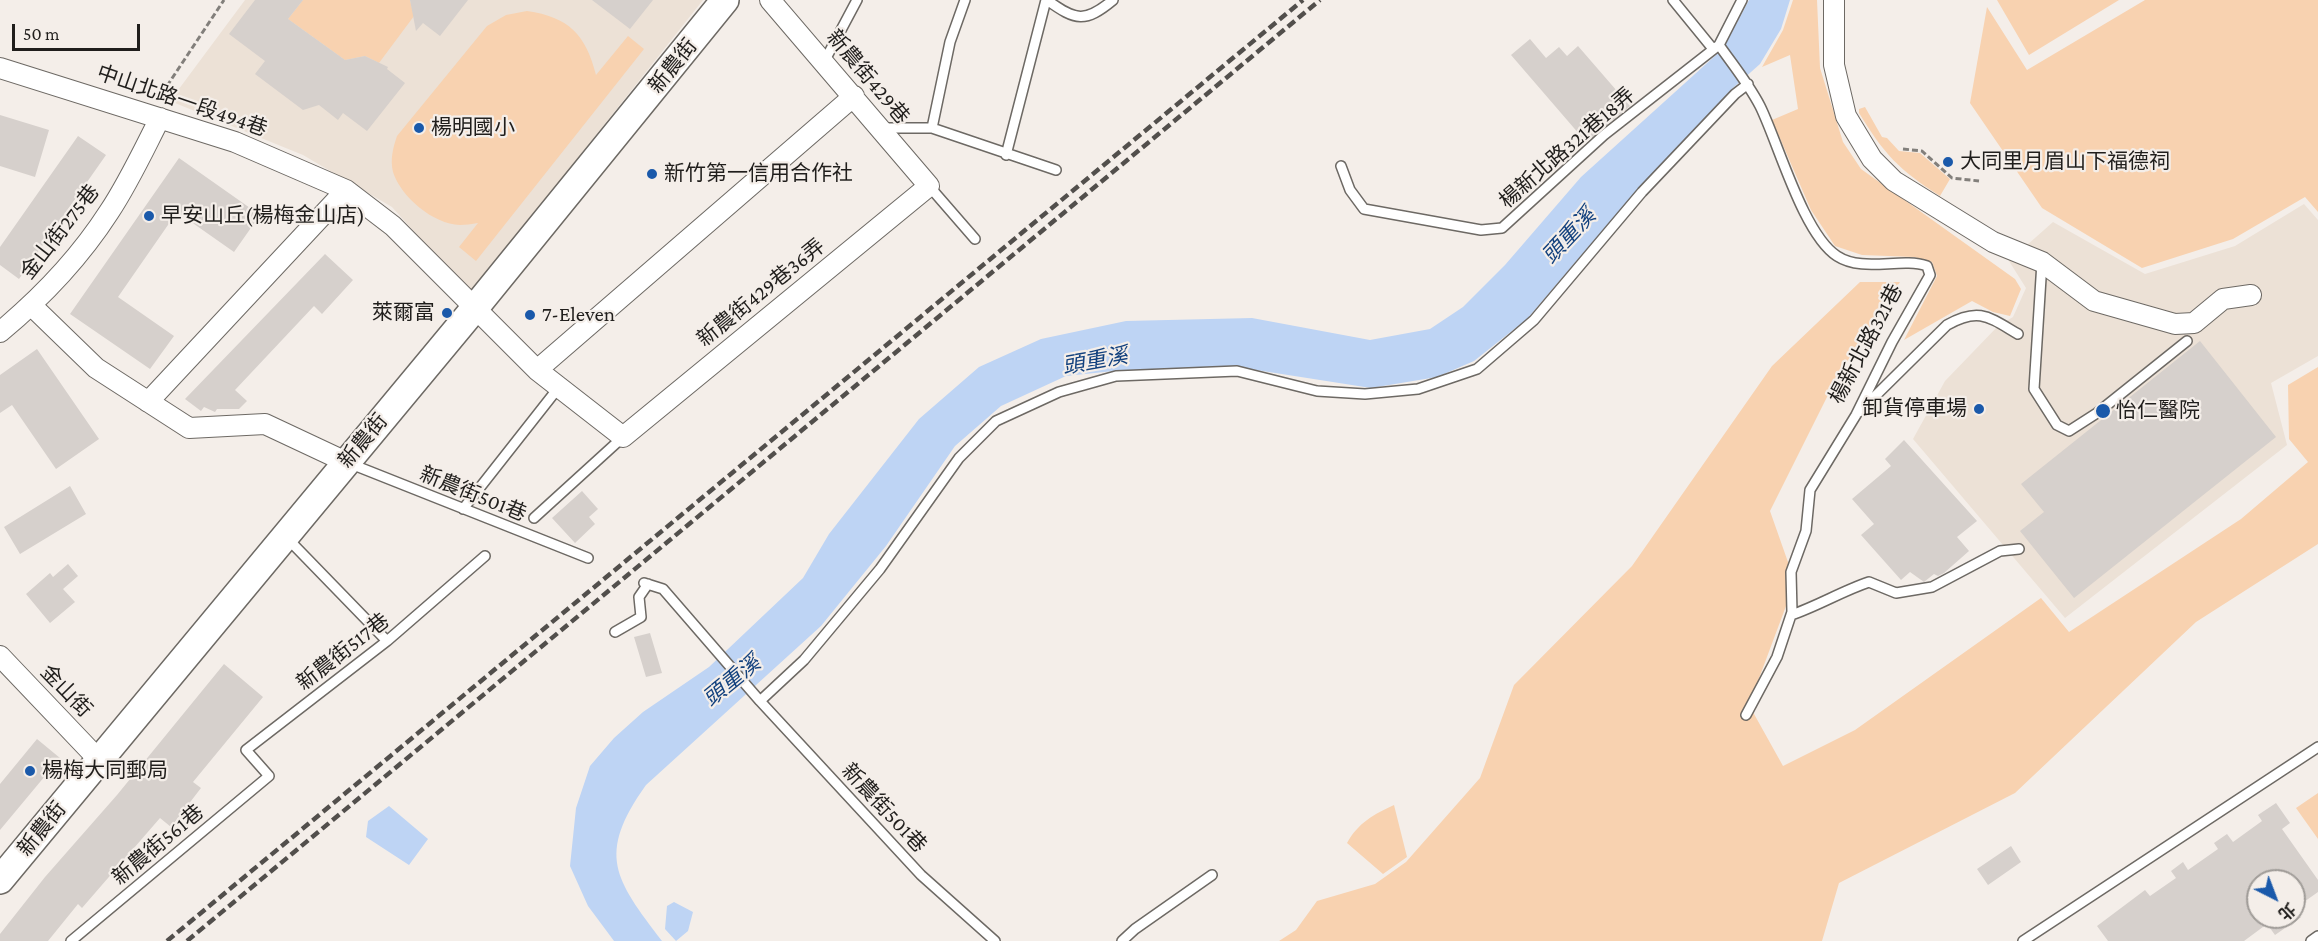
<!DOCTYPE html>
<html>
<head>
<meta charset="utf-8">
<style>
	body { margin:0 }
	#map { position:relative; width:2318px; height:941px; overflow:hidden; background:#f4eee9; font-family:"Crimson Pro","Noto Sans TC",serif }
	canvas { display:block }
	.north { position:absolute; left:2246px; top:869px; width:60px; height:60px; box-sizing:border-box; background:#f4eee9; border:2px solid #9f9b97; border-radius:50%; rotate:138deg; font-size:16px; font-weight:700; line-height:24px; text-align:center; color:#201e1c }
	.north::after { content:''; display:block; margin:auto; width:21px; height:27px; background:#1a59aa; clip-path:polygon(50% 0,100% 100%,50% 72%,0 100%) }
	.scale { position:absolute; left:12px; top:24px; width:128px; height:27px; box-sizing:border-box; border:3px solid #201e1c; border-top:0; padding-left:8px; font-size:18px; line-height:21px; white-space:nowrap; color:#201e1c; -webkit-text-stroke:4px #f4eee9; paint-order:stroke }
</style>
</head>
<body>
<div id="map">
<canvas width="2318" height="941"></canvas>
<div class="north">北</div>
<div class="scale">50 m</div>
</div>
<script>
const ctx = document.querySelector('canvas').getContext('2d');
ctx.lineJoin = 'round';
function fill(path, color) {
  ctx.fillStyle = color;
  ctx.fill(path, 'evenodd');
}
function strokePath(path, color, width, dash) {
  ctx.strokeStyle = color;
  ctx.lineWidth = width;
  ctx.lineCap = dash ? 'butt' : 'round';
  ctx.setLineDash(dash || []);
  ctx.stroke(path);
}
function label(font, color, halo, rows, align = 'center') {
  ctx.font = font + ' "Crimson Pro","Noto Sans TC",serif';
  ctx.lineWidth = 4.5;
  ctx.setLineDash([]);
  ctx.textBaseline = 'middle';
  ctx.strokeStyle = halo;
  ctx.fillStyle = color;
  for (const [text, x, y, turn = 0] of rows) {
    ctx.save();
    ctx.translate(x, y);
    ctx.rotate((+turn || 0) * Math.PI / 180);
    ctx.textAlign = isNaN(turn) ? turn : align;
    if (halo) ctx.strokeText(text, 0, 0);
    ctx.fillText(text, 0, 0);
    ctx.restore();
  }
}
fill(new Path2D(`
	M245,0H703L470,294L392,207L303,155L170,101Z
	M2304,204L2318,220V356L2271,383L2287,445L2065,618L1913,439L1945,381L1998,326L2013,317L2026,288L2009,261L2053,222L2145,274L2235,246Z`), '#ece1d6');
fill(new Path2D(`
	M303,0H410L414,16L379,63L365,56L345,60L288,19Z
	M1793,0H1817L1820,68L1843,142L1861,169L2015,279L2021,289L2010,316L1993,312L1972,301L1904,340L1937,276L1932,262L1914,257L1862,255L1835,246L1811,210L1772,120L1798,109L1790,55L1762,67L1783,30Z
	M1997,0H2119L2029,55Z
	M2145,0H2318V212L2305,197L2233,239L2142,268L2042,208L1970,103L1987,7L2027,70Z
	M527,11C569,17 586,35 596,75L628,36L644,49L476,261L459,247L478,223C472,224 465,225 460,225C433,224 401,197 393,172C390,159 393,148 397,136L487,26L506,15Z
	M1865,107L1882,137L1887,138L1899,151L1920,153L1950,179L1940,196C1898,169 1885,155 1859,113V109Z
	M1860,282H1900L1837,377L1770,511L1795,582L1749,705L1783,766L1855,730L2041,598L2069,632L2241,519L2308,462L2289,439L2288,385L2318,367V544L2196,622L2015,793L1839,883L1822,941H1279L1296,930L1317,901L1375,884L1406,862L1480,778L1514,685L1632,566L1772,366Z
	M2318,793V839L2296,808Z
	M1394,805L1407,857L1383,874L1347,843C1358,823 1374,814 1394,805Z`), '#f8d2b0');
fill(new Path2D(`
	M1749,0H1790L1781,29L1760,64L1733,88L1631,197L1527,319L1474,361L1437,377L1371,388L1237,367L1114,371L1066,376L1001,406L955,446L886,546L821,626L646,785C596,855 615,879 662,941H614L588,906L570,866L576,808L590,766L614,738L643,712L709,667L803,578L829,534L919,419L979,367L1041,339L1126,321L1252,318L1370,340L1430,329L1463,307L1505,265L1581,177L1716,55L1726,43Z
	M389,806L428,839L409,865L366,837L368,821Z
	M674,902L693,912L688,931L676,941L665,929L667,906Z`), '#bed4f4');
fill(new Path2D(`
	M255,0H303L288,19L345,60L365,56L388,67L387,69L405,83L367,131L343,113L338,120L319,105L303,110L255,74L265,61L229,34Z
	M410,0H468L440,36L423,23L416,31Z
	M592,0H653L630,29Z
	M1530,39L1546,58L1559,47L1567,56L1578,46L1630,106L1586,142L1511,55Z
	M0,115L49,130L35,177L0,166Z
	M78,136L106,155L19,279L0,265V247Z
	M179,158L260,215L234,252L177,212L118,297L174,336L150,369L70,314Z
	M325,254L353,280L322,314L314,306L235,390L247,401L239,409H217L215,412L204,407L201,411L185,399Z
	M2200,341L2276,437L2074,598L2020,531L2044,512L2021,484Z
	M37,349L99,439L56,469L12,405L0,413V375Z
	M1904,440L1977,521L1957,537L1969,551L1944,573L1938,576L1934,574L1924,582L1910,572L1901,580L1861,535L1874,524L1852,499L1891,466L1885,459Z
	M70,486L86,514L20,554L4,527Z
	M582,491L598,509L589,517L595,524L575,543L552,518Z
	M68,564L78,576L63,589L75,602L50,623L26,594L50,573L53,577Z
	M650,633L662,673L646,677L634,637Z
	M224,664L263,697L193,782L201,788L171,827L160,818L82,908L78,904L48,941H0V934L45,877L117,795Z
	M37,739L60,758L0,830V784Z
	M2276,803L2290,823L2282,829L2318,880V892L2294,909V881H2258V917H2301L2275,935L2267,924L2244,941H2108L2097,926L2145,890L2150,896L2176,878L2171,871L2183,862L2188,870L2218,849L2214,843L2227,834L2233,842L2262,821L2258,815Z
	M2011,846L2021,862L1988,885L1977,869Z`), '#d6d0cc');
const lane = new Path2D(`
	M1047,0C1076,21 1085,23 1113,0
	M1673,0L1713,49
	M1719,45C1733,65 1748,83 1760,106C1778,142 1803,234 1837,256C1863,273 1901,257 1927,266L1930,275L1892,342L1856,415L1810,490L1806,531L1791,572L1792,612L1777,657L1746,715
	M824,62L857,0
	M882,128H932L1056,170
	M932,128L950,42L965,0
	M1006,155L1046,0
	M1341,166L1350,190L1364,209L1481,230L1502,228L1604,135L1719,45L1742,0
	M929,186L975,239
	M2042,262L2034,389L2057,425L2069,431L2097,413L2187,341
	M1859,412L1947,325C1979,307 1989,317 2018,334
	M351,464L588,558
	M463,509L559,387
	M534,518L623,437
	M287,538L387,641
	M644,583L663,589L760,701L921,875L995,941
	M1791,615C1818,606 1842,591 1869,582L1896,593L1932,587L2000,551L2019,549
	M615,632L641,617L639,597L648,584
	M760,701L804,660L880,569L959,458L996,421L1059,392L1116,376L1237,371L1317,391L1365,394L1418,389L1477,369L1534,320L1642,192L1735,94L1748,84
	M71,941L269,776L246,750L387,641L485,556
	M1122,941L1135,929L1212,875
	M2023,941L2318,747
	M2311,941L2318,936`);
const street = new Path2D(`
	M1834,0V65L1846,116L1872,159L1894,181L1993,242L2042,262L2094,301L2175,324L2194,323L2223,299L2251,295
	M0,68L235,142L346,190L393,226L537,370L623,437L929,186L770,0
	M32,306L96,368L189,428L265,424L346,462
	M0,332C41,298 80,257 109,212C129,182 144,149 160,118
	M537,370L854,96
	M148,402L346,190
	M0,656L98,759`);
const secondary = new Path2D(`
	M0,880L474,309L725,0`);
strokePath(lane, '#6d6964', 12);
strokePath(street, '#6d6964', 22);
strokePath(secondary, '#6d6964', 30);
strokePath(new Path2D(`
	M157,101L224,0
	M1903,149L1922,151L1952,178L1979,181`), '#827f7b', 3, [6, 3]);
strokePath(lane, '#fff', 9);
strokePath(street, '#fff', 20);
strokePath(secondary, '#fff', 27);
strokePath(new Path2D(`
	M167,941L1303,0
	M187,941L1320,0`), '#524f4c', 4.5, [9, 4.5]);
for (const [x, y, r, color] of [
	[419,128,6,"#1a59aa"],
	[1948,162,6,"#1a59aa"],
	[652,174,6,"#1a59aa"],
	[149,216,6,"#1a59aa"],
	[447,313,6,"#1a59aa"],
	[530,315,6,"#1a59aa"],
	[1979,409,6,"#1a59aa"],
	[2103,411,8,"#1a59aa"],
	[30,771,6,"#1a59aa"]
]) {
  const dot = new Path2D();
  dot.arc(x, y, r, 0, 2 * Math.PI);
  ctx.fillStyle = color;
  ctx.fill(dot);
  strokePath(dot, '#f4eee9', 2);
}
label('21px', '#201e1c', '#f4eee9', [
	["新農街",673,66,-51],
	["新農街429巷",868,77,50],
	["中山北路一段494巷",182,101,19],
	["楊新北路321巷18弄",1567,148,-41],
	["金山街275巷",60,232,-52],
	["新農街429巷36弄",761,293,-39],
	["楊新北路321巷",1866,344,-62],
	["新農街",363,441,-50],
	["新農街501巷",473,494,22],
	["新農街517巷",343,652,-38],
	["金山街",66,691,46],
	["新農街501巷",884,808,47],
	["新農街",42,829,-51],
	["新農街561巷",158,845,-40]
]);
label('21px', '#201e1c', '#f4eee9', [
	["楊明國小",431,128],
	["大同里月眉山下福德祠",1960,162],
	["新竹第一信用合作社",664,174],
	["早安山丘(楊梅金山店)",161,216],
	["萊爾富",435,313,"right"],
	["7-Eleven",542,315],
	["卸貨停車場",1967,409,"right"],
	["怡仁醫院",2116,411],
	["楊梅大同郵局",42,771]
], 'left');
label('italic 22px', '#12417e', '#f4eee9', [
	["頭重溪",1569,236,-47],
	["頭重溪",1095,361,-10],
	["頭重溪",732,681,-39]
]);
</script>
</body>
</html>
